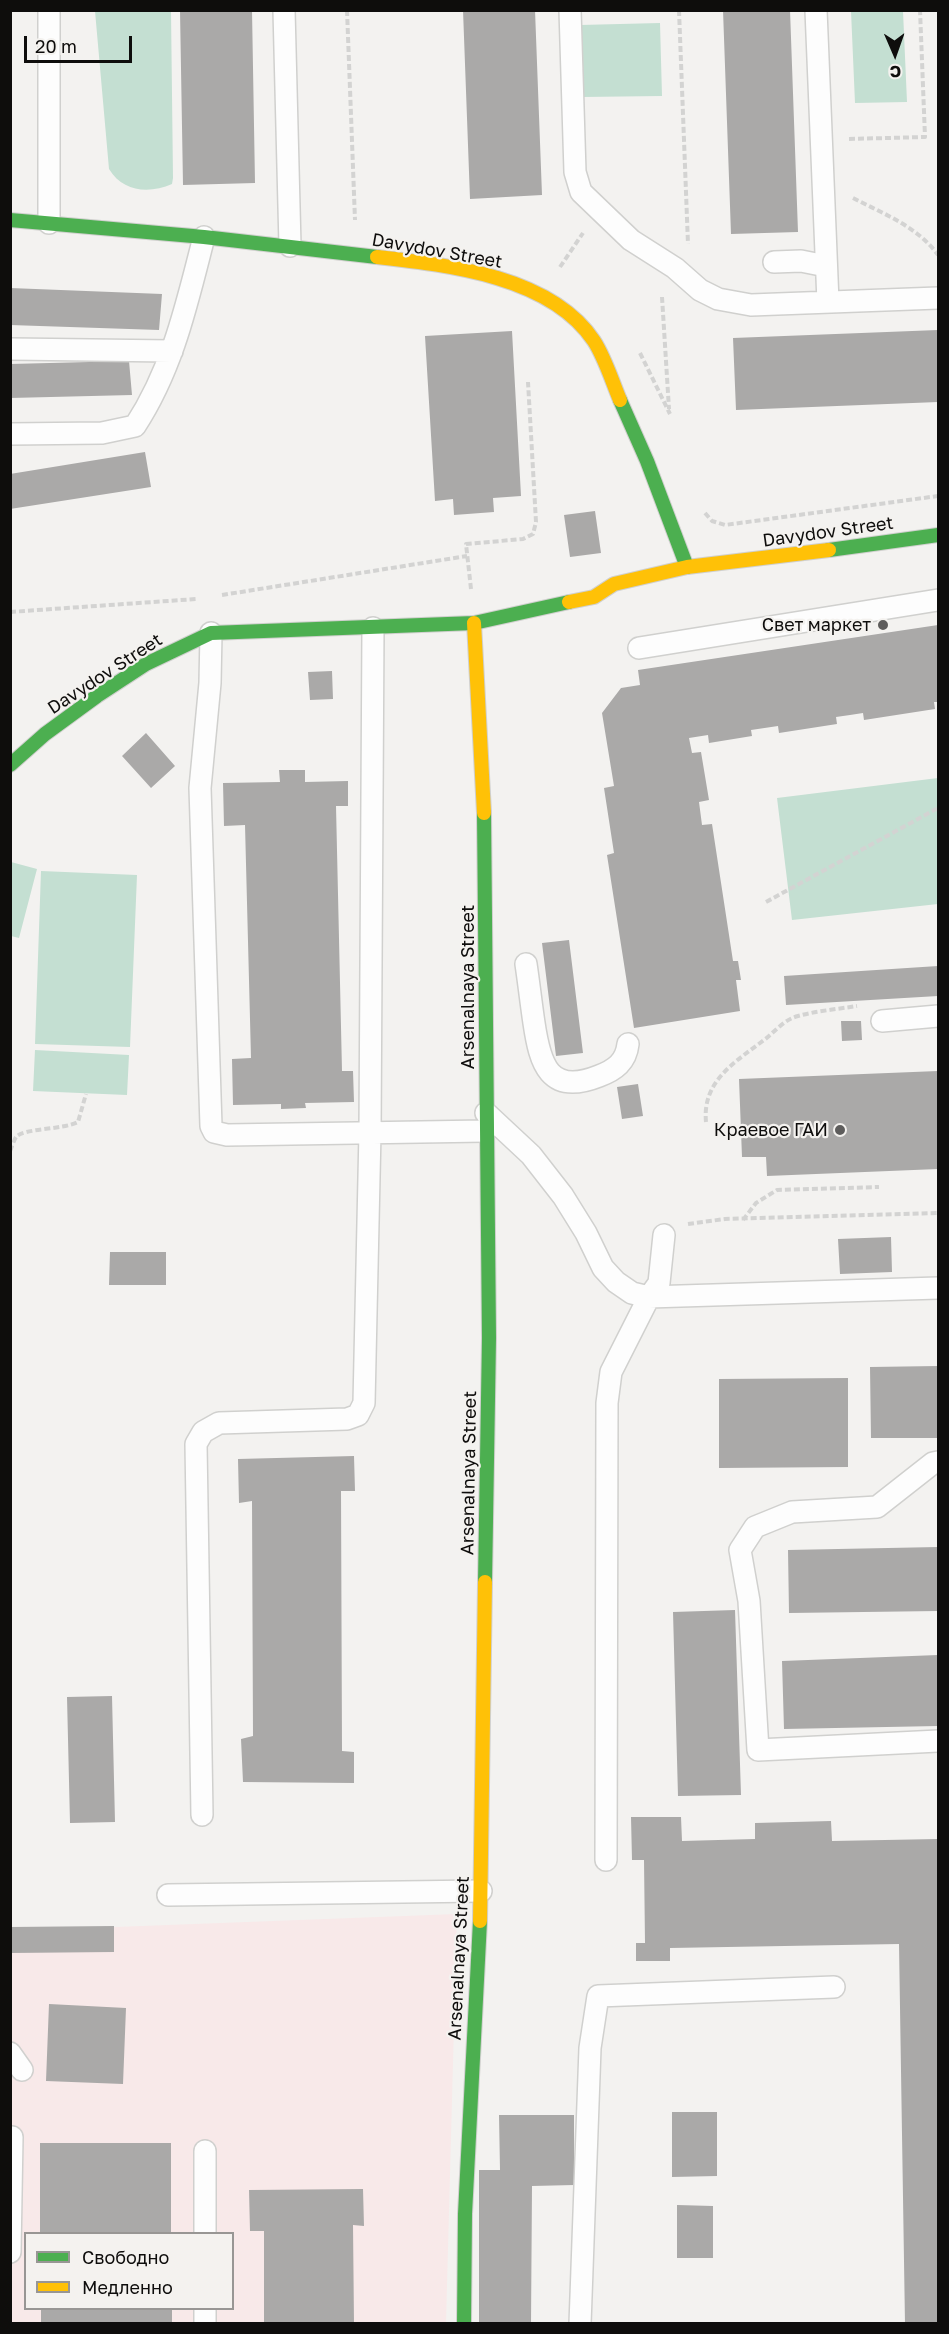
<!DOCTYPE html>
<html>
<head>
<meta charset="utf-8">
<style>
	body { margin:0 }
	#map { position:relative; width:949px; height:2334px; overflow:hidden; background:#f3f2f0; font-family:"Golos Text",sans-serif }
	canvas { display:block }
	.frame { position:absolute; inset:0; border:12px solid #0e0d0c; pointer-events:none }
	.legend { position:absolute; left:24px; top:2232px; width:210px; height:78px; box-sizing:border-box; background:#f4f2ef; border:2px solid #989694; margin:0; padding:8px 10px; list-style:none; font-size:18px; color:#0e0d0c }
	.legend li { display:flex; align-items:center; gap:12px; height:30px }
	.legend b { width:30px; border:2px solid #989694 }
	.north { position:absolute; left:865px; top:24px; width:60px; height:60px; -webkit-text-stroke:4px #f4f2ef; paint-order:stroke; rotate:178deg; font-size:16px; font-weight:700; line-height:24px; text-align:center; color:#0e0d0c }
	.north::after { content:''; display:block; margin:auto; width:21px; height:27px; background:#0e0d0c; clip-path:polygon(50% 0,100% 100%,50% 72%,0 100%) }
	.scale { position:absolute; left:24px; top:36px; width:108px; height:27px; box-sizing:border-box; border:3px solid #0e0d0c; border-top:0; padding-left:8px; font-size:18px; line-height:21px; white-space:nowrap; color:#0e0d0c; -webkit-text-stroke:4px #f4f2ef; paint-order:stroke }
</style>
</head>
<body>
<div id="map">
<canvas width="949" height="2334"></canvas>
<div class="frame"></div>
<ul class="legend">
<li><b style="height:8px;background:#4caf50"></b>Свободно</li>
<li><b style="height:8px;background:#ffc107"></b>Медленно</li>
</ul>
<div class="north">С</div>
<div class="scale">20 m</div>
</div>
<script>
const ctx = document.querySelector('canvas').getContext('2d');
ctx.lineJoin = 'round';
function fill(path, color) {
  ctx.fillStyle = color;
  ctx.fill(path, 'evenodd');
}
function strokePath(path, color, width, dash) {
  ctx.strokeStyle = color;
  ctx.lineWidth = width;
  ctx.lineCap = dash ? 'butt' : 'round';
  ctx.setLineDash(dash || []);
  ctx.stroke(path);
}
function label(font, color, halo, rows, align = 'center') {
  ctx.font = font + ' "Golos Text",sans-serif';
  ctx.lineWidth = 4.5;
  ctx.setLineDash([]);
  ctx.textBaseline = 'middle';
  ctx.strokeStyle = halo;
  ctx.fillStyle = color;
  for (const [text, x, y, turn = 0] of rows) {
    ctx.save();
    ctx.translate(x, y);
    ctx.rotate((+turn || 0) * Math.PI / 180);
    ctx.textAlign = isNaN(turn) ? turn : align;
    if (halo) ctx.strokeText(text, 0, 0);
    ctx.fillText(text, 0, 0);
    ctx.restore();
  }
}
fill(new Path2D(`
	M457,1914L446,2323H11L10,1931ZM26,2234H232V2308H26Z`), '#f8e9e9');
fill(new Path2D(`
	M95,11H171L173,178L172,184C149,194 123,192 109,169Z
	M851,11H903L907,102L855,103Z
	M660,23L662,96L582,97L580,25Z
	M938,778V904L792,920L777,798Z
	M11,862L37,869L19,938L11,936Z
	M41,871L137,875L130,1047L35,1044Z
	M35,1050L129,1055L127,1095L33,1091Z`), '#c4dfd2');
fill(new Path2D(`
	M180,10H252L255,183L183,185Z
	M463,10H535L542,195L470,199Z
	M723,10H790L798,232L731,234Z
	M10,288L162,294L159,330L10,325Z
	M938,330V402L736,410L733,338Z
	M512,331L521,496L493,498L494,512L454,515L453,499L435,501L425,336Z
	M129,361L132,395L10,398V364Z
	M145,452L151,487L10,509V474Z
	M595,511L601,553L570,557L564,515Z
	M938,625V702H934L935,709L864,720L863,713L850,715L836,717L837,724L779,733L778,726L751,730L752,736L709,743L708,735L689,738L692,753L701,752L709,800L699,802L702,825L712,824L733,961H738L741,980H736L740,1011L634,1028L607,855L614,853L604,788L614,786L602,713L621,688L640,685L638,670Z
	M332,671L333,699L310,700L308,672Z
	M146,733L175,766L151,788L122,756Z
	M279,770H305V782L348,781V806H336L342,1071H353L354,1102L305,1103L306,1108L281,1109V1104L233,1105L232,1059L251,1058L245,825L224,826L223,783L280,782Z
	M569,940L583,1053L556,1056L542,943Z
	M938,966V996L786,1005L784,976Z
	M841,1021H861L862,1040L842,1041Z
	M938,1071V1169L767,1176L766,1157H742L739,1079Z
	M638,1084L643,1116L622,1119L617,1087Z
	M891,1237L892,1272L840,1274L838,1239Z
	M110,1252H166V1285H109Z
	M938,1366V1438H871L870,1367Z
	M848,1378V1467L719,1468V1379Z
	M354,1456L355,1491H341L342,1751L354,1752V1783L243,1782L241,1739L253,1736L252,1501L239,1503L238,1459Z
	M938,1547V1611L789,1613L788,1550Z
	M735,1610L741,1795L678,1796L673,1612Z
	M938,1655V1726L784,1729L782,1661Z
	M112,1696L115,1822L70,1823L67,1697Z
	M631,1817H681L682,1841L755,1839V1823L831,1821L832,1841L938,1839V2324H905L899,1944L670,1948V1961H636V1943H645L644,1860H632Z
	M114,1926V1952L10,1953V1927Z
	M49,2004L126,2008L123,2084L46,2081Z
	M672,2112H717V2176L672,2177Z
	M499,2115H574V2185L532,2186L531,2324H479V2170H500Z
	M40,2143H171V2234H40Z
	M363,2189L364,2226L353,2225L354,2324H264V2231H250L249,2190Z
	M677,2205L713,2206V2258H677Z
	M41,2308H172V2324H41Z`), '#aaa9a8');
const lane = new Path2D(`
	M284,10L290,246
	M570,10L575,172L581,192L631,240L675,268L700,290L718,299L751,305L938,298
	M816,10L828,302
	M49,223V10
	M774,262L801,261L826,266
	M10,349L172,351
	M10,434L102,433L135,426C173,368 187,303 204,237
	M211,633L210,683L200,788L211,1126L214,1132L227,1135L485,1131
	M639,648L938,600
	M526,964C529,984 531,1003 534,1023C540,1064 549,1096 599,1076C615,1070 626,1062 628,1044
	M882,1021L938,1016
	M486,1113L531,1155L563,1196L586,1233L603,1268L616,1282L632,1293L649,1297L938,1288
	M938,1462L933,1463L877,1507L792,1512L755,1527L740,1550L749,1601L758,1750L938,1741
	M202,1815L196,1444L203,1432L219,1423L347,1419L358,1415L364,1403L370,1132L373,628
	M606,1860L607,1403L611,1372L649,1297L659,1283L664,1235
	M168,1895L481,1891
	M10,2053L22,2070
	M205,2234V2151
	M10,2252L12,2137
	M205,2324V2308
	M580,2324L590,2048L598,1996L834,1987`);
const fast = new Path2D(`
	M10,220L204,237L377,257
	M620,400L647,461L687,567
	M829,550L938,535
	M10,765L45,734L97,696L146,664L211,633L474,623L569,602
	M484,813L489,1338L485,1582
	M464,2324L465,2214L480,1921`);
const slow = new Path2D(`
	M377,257C448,265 551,276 594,341C605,358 612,381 620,400
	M569,602L594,597L614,584L687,567L829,550
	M474,623L484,813
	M480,1921L485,1582`);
strokePath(lane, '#d0d0ce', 24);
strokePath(fast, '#d0d0ce', 16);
strokePath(slow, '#d0d0ce', 16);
strokePath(new Path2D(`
	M347,10L355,220
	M679,10L688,244
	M849,139L925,137L920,10
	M853,198C884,214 918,227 938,255
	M560,267L583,233
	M662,297L669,409
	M640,353L670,414
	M705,513L712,521L725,525L938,496
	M471,589L466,544L523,539L533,534L536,522L528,382
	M222,595L467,556
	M10,612L196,599
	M766,902L938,808
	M706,1122C702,1081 735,1062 764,1040C775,1032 783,1020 798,1016C816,1011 838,1009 857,1006
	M10,1151C12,1147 14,1140 16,1137C24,1128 62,1130 78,1122L86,1094
	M743,1220L756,1203L777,1190L879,1187
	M688,1224L725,1219L938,1213`), '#d3d3d2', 4, [6, 3]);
strokePath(lane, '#fdfdfd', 21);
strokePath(fast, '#4caf50', 14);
strokePath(slow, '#ffc107', 14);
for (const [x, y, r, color] of [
	[883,625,6,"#5e5d5c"],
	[840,1130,6,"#5e5d5c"]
]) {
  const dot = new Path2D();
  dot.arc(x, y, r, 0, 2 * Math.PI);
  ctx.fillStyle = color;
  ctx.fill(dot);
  strokePath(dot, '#f4f2ef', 2);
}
label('18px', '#0e0d0c', '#f4f2ef', [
	["Davydov Street",437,251,10],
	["Davydov Street",828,532,-8],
	["Davydov Street",105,674,-33],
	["Arsenalnaya Street",468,987,-90],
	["Arsenalnaya Street",469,1473,-89],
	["Arsenalnaya Street",459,1958,-87]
]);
label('18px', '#0e0d0c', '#f4f2ef', [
	["Свет маркет",871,625],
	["Краевое ГАИ",828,1130]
], 'right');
</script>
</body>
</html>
